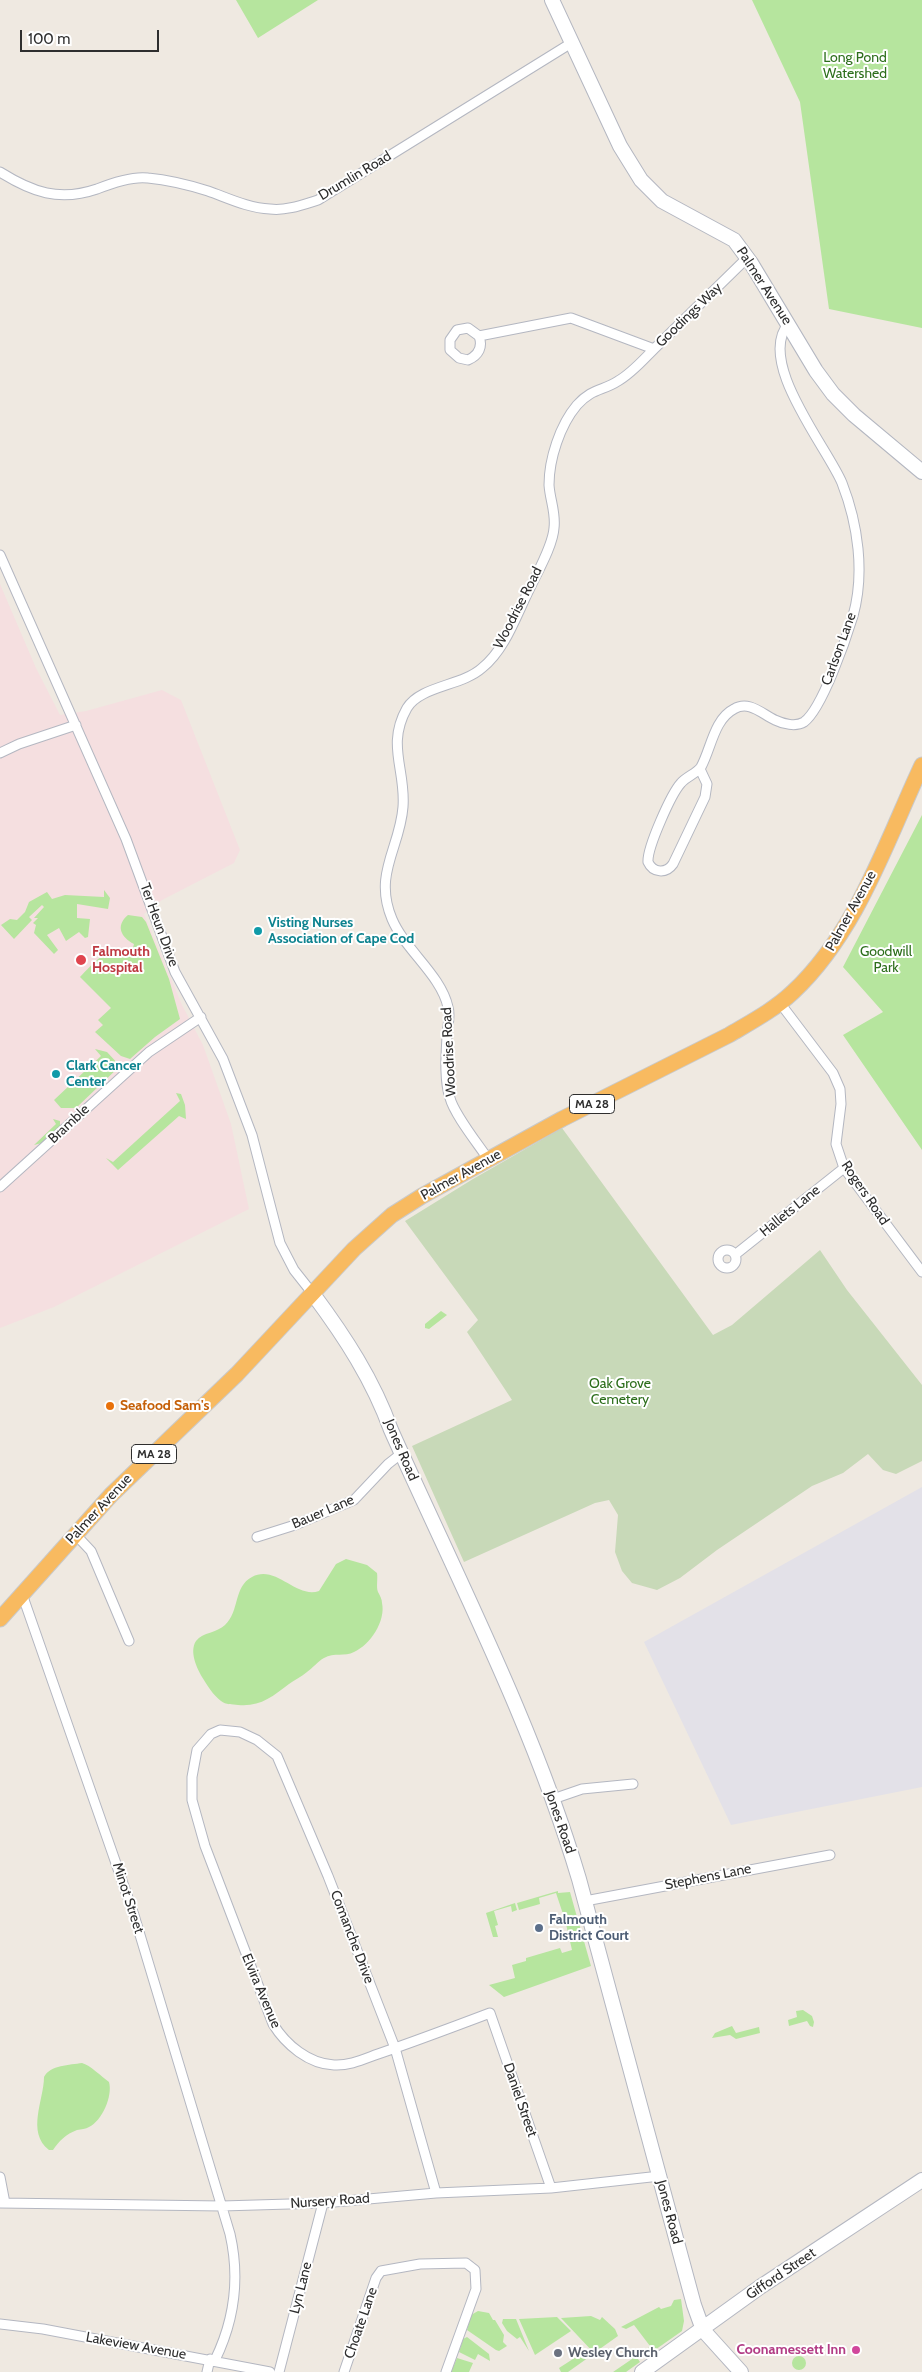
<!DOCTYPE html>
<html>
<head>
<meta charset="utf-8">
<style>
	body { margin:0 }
	#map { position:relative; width:922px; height:2372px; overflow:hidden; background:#efe9e1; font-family:Cabin,sans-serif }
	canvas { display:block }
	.scale { position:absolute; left:20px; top:30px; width:139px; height:22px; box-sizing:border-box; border:2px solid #2e2e2e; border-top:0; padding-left:6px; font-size:15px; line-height:18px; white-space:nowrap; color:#2e2e2e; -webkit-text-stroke:4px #fff; paint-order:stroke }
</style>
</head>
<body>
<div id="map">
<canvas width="922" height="2372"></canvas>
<div class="scale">100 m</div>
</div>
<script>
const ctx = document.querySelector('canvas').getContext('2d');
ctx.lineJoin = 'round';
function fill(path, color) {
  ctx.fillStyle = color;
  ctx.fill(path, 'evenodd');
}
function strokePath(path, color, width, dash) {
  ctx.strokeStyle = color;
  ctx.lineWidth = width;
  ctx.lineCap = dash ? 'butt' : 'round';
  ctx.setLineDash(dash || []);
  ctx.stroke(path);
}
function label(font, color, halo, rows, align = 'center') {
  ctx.font = font + ' Cabin,sans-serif';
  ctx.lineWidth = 4;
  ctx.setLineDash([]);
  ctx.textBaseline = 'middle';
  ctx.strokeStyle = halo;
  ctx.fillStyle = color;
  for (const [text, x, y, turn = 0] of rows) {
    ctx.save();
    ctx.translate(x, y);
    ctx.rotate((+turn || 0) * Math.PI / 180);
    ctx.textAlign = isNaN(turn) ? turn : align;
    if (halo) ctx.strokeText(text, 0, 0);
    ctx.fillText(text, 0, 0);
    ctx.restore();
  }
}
fill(new Path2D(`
	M922,1487V1787L731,1825L644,1642Z`), '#e3e1e8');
fill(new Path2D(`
	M0,584L36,668L60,715L86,711L162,690L181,700L240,850L234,863L162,900L144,914L182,1005L203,1045L231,1124L249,1209L54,1307L0,1328Z`), '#f5dfe0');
fill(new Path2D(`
	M236,0H318L258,38Z
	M752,0H922V328L829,309L800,102Z
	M922,815V1150L843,1035L883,1012L843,967Z
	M104,890L110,898L108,909L77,904V918L90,919L88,937L85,938L79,932L66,941L59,928L47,935L58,950L54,954L34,933L36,925L33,923L38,918H34L44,907L42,905L29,917L32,920L14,939L1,925L10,919L17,920L25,912L29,902L47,892L52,899L65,895L104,897Z
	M128,915L142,917L146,922L169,979L180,1019L155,1037L130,1059L121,1056L95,1032L103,1025L98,1020L111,1008L80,977C97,960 106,945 131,955L134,944C121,937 115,926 128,915Z
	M95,1049L107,1052L120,1066L76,1108H61L54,1100L101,1056Z
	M176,1093L181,1094L185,1105L186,1119L179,1116L118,1170L106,1158L113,1162L180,1101Z
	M53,1119L60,1121V1126L42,1143L34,1145L56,1124Z
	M441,1311L447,1315L429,1329L425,1328V1324Z
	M346,1559L367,1565L377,1573C378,1579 376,1587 378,1592C380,1596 382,1599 382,1603C386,1621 370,1645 354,1652C345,1657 334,1652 324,1658C318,1661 313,1668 307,1672C301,1677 294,1680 289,1684C272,1697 260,1707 238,1705C232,1704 226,1705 221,1701C213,1695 207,1685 202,1677C197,1668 189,1652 196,1641C203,1632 217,1633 225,1625C240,1611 233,1587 252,1577C276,1564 296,1599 319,1591L336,1564Z
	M558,1891V1893L570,1892L577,1917L565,1920L556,1893L539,1898L540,1904L519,1910L517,1903Z
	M515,1903L517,1910L512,1912L511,1906L494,1911L498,1925L495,1926L498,1937H493L486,1913Z
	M578,1920L591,1966L504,1997L489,1985L515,1978L512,1965L526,1961V1958L560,1948L562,1953L572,1950L566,1924Z
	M803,2010L812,2016L814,2022L813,2027L810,2026L807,2021L789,2026L788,2020L797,2017L796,2011Z
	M732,2026L736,2033L759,2027L760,2033L736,2039L730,2035L712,2038L715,2033Z
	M82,2063C90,2065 102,2077 109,2082C113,2096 102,2121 89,2127C86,2129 81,2129 77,2130C66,2134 59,2141 53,2150H49C26,2132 44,2100 44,2077C50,2065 70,2065 82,2063Z
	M681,2299L684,2321L682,2331L652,2352L644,2353L650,2346L634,2325L626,2329L621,2327L659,2307L661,2309L671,2306L674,2300Z
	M478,2311L489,2313L493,2320H495L504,2335L503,2342L507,2346L499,2351L496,2350L467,2330L471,2315Z
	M591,2316L600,2320L602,2317L615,2329L618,2336L594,2353L561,2318Z
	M557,2317L571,2331L535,2355L519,2319Z
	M503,2319H516L529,2351L520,2337L517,2339L507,2331L502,2323Z
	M467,2337L489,2354L490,2361L478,2354L475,2360L459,2352L463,2339Z
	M587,2350L592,2355L568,2372H561L559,2368Z
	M632,2355L636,2356L640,2362L626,2372H613L632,2359Z
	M792 2363a7 7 0 1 1 14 0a7 7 0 1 1-14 0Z
	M457,2358L473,2363L469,2372H451Z`), '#b6e59e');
fill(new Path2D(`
	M562,1128L713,1335L732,1325L820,1250L847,1290L922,1385V1461L896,1474L883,1470L868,1454L843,1473L812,1486L717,1550L680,1578L657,1590L632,1583L622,1571L615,1552L618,1515L609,1500L595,1503L464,1562L412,1446L512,1400L467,1332L478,1320L405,1221L473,1179Z`), '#c8d9b8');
const minor = new Path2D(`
	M0,172C32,192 59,202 97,189C112,183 132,176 148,178C169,180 189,185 208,191C228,198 248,208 270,209C286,211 302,205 318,200L573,42
	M479,336L468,328L457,330L450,340V350L459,358L468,360C479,355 483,347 479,336L571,318L654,349L747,258
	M0,555L126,839L175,972L223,1059L252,1135L280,1243L294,1270L313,1294
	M0,753L19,744L76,725
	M700,769L707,784L705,797L673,864C666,874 653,873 648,862C647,848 671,794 681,783C686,777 697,773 701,767C711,749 714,719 734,709C749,700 762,714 775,720C783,724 796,727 804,722C822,709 846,639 853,616C865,573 858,524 842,483C827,447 755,361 789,323
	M780,1003L833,1073L840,1089L841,1104L836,1144L844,1168L922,1272
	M488,1159C478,1144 454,1114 450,1098C444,1080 446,1055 447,1036C447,1027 451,1017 448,1007C441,975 405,950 392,919C373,874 400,848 403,807C406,770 386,745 407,708C420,686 462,686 482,668C506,649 517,613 531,586C538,571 553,545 554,528C556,513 550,500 549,485C549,459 560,425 577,405C592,388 603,391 618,381C632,373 643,360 654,349
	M0,1187L149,1052L201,1017
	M718 1259a9 9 0 1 1 18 0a9 9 0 1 1-18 0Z
	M736,1254L844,1168
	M75,1534L91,1551L129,1641
	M257,1537L295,1525L354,1500L388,1464L402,1453
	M22,1594L134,1915L230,2234C240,2278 235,2319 215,2360
	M553,1799L582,1789L633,1784
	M585,1901L830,1855
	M0,2177L5,2203
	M436,2193L395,2048L328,1876L277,1756L257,1740L240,1732L220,1730L211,1734L197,1750L192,1777V1800L205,1846L273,2024C286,2045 309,2064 334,2065C349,2066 364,2059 378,2054C416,2041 453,2027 490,2013L551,2188
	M0,2203L222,2206L323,2203L436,2193L551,2188L660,2176
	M0,2324L43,2329L270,2372
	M207,2372L210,2359
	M279,2372L323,2203
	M344,2372L376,2278L381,2271L420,2264L466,2263L475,2270L476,2289L446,2372`);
const secondary = new Path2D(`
	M552,0L620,146L641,180L662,201L734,240L751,263L816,371L833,394L854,415L922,472
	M313,1294C345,1337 373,1380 391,1430C457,1578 533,1724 579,1879L694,2305L703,2330L741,2372
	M642,2372L760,2287L922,2180`);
const trunk = new Path2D(`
	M0,1619L111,1495L237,1374L354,1249L392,1215L422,1196L562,1119L729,1035C751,1022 774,1010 793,992C857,932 886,842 922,765`);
strokePath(minor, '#b4b7c1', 11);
strokePath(secondary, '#b4b7c1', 16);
strokePath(trunk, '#c9c9c9', 17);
strokePath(minor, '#fff', 9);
strokePath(secondary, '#fff', 14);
strokePath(trunk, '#f8ba60', 15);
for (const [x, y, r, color] of [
	[258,931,5,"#0f9aa8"],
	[81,960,6,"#e0444e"],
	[56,1074,5,"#0f9aa8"],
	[110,1406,5,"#e8710a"],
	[539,1928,5,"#5c6f8a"],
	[856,2350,5,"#d1479c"],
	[558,2353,5,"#6b7280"]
]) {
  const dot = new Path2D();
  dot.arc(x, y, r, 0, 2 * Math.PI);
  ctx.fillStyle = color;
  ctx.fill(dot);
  strokePath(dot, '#fff', 2);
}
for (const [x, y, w] of [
	[592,1104,45],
	[154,1454,45]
]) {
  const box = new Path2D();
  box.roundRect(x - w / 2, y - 9.5, w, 19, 4);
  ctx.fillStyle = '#fff';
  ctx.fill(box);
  strokePath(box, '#2e2e2e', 1);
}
label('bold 12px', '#2e2e2e', null, [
	["MA 28",592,1104],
	["MA 28",154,1454]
]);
label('14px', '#2c6e1b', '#fff', [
	["Long Pond",855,58],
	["Watershed",855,74],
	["Goodwill",886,952],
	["Park",886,968],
	["Oak Grove",620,1384],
	["Cemetery",620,1400]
]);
label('14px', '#2e2e2e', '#fff', [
	["Drumlin Road",355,176,-31],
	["Palmer Avenue",764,286,57],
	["Goodings Way",689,315,-44],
	["Woodrise Road",518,608,-63],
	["Carlson Lane",839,649,-70],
	["Palmer Avenue",851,911,-61],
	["Ter Heun Drive",159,925,70],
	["Woodrise Road",449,1052,-93],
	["Bramble",69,1124,-43],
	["Palmer Avenue",461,1175,-29],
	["Rogers Road",865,1193,56],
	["Hallets Lane",790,1211,-39],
	["Jones Road",401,1450,67],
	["Palmer Avenue",99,1509,-47],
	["Bauer Lane",323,1512,-23],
	["Jones Road",560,1822,71],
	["Stephens Lane",708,1877,-11],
	["Minot Street",128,1898,72],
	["Comanche Drive",352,1937,69],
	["Elvira Avenue",261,1991,67],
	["Daniel Street",520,2100,71],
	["Nursery Road",330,2201,-4],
	["Jones Road",669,2212,75],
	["Gifford Street",781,2274,-34],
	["Lyn Lane",301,2288,-76],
	["Choate Lane",361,2323,-71],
	["Lakeview Avenue",136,2346,10]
]);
label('bold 14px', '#0d838f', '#fff', [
	["Visting Nurses",268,923],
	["Association of Cape Cod",268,939],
	["Clark Cancer",66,1066],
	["Center",66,1082]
], 'left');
label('bold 14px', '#be3a42', '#fff', [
	["Falmouth",92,952],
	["Hospital",92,968]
], 'left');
label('bold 14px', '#c56008', '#fff', [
	["Seafood Sam's",120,1406]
], 'left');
label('bold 14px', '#4e5e75', '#fff', [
	["Falmouth",549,1920],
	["District Court",549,1936]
], 'left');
label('bold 14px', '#b23c85', '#fff', [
	["Coonamessett Inn",846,2350]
], 'right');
label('bold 14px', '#5b616d', '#fff', [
	["Wesley Church",568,2353]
], 'left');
</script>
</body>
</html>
